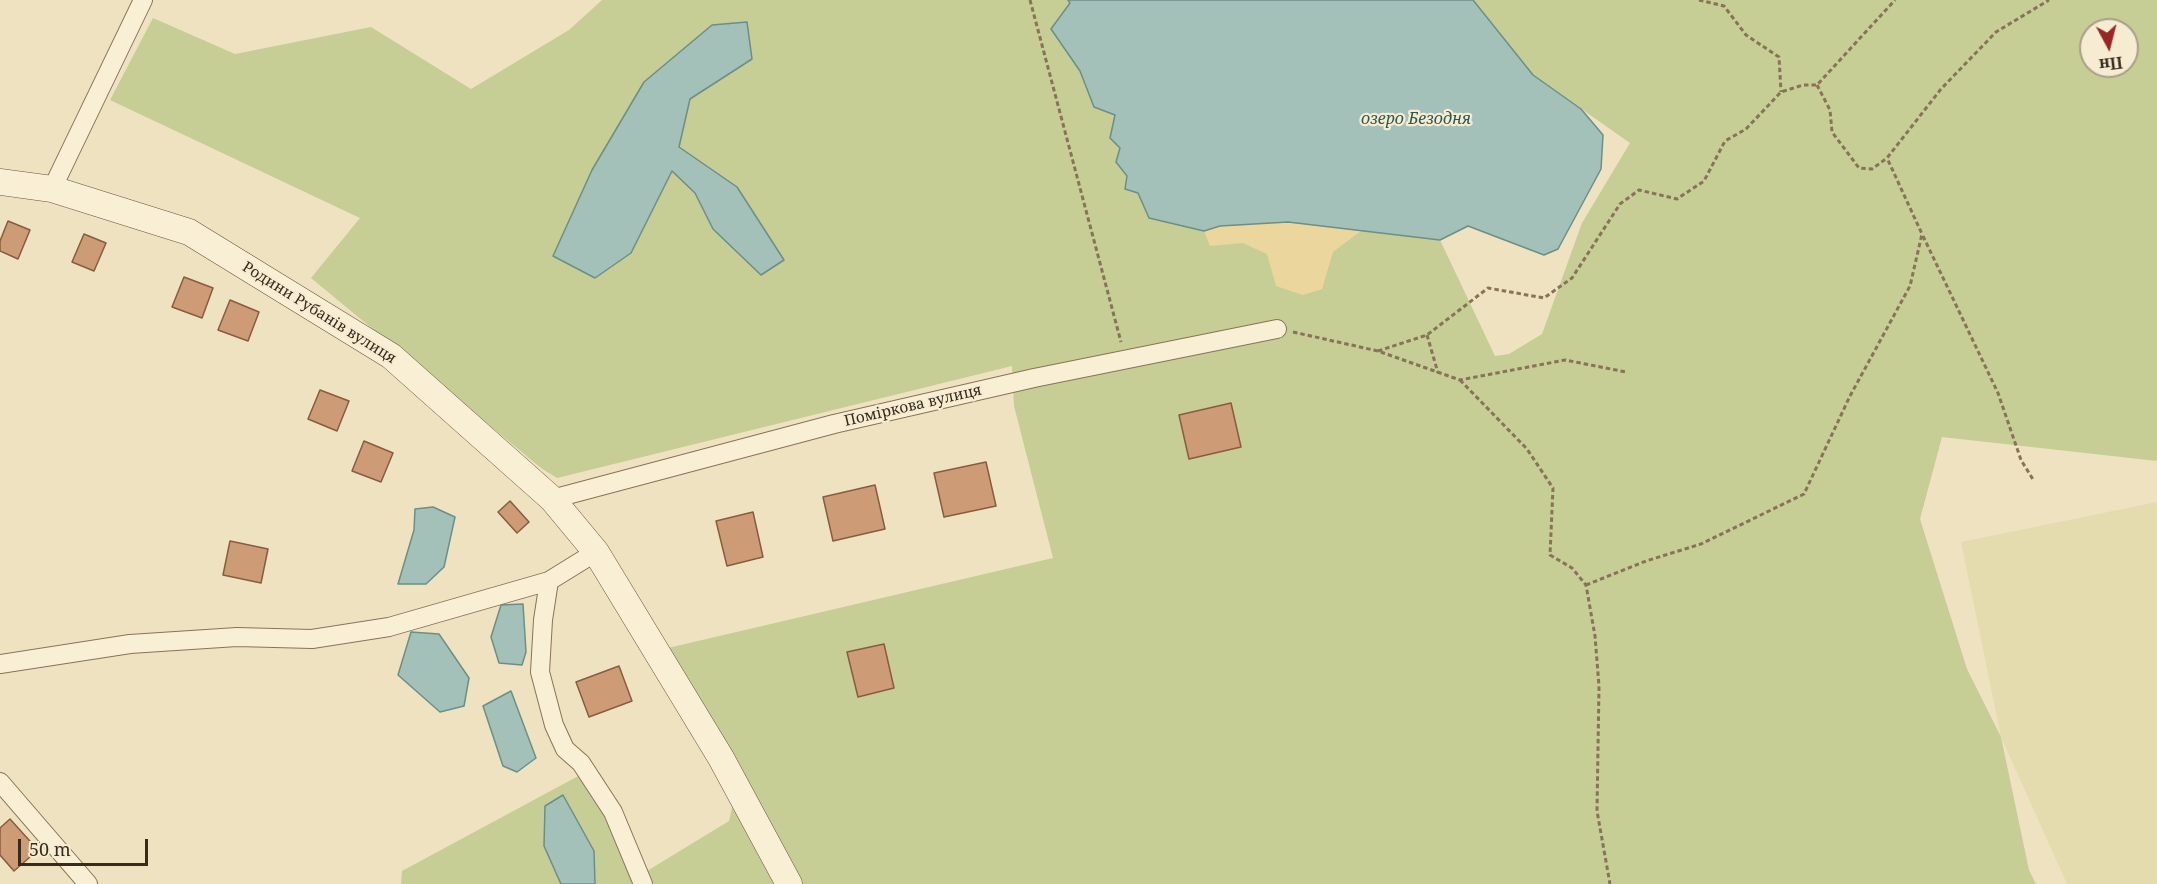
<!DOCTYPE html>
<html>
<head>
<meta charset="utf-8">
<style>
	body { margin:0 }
	#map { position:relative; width:2157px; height:884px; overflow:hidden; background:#efe2c1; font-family:"Noto Serif",serif }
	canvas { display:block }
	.north { position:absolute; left:2079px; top:18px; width:60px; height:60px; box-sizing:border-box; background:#f6ecd1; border:2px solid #aa9e89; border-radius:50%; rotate:173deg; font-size:16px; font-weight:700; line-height:24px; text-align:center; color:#382a1d }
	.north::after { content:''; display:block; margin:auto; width:21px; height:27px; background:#982828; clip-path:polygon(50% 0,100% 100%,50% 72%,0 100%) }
	.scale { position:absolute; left:18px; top:839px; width:130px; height:27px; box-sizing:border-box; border:3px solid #382a1d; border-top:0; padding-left:8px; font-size:18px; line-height:21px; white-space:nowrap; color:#382a1d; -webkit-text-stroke:4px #f6ecd1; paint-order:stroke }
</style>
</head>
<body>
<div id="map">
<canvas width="2157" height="884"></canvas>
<div class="north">Пн</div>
<div class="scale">50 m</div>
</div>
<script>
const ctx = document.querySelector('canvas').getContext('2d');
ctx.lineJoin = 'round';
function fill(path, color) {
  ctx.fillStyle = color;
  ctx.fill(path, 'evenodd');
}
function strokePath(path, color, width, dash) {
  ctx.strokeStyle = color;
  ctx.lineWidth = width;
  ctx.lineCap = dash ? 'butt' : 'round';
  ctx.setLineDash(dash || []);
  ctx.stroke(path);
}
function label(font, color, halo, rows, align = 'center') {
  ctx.font = font + ' "Noto Serif",serif';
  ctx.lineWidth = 4.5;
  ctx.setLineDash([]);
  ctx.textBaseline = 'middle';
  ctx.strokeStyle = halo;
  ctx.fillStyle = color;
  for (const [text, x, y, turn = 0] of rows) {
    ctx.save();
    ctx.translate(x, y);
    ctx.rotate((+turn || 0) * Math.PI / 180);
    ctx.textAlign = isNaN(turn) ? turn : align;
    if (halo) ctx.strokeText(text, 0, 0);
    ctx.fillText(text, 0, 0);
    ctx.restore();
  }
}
fill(new Path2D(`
	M2157,502V884H2067L2001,737L1961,542Z`), '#e4dcaf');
fill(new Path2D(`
	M602,0H1068L1070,2L1051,29L1080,71L1094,107L1116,115L1110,138L1120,148L1116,162L1138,193L1149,218L1220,226L1288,222L1440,240L1495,356L1509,354L1542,334L1582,223L1630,143L1533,75L1473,0H2157V461L1942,437L1920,519L1967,669L2001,737L2029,870L2036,884H401L402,871L582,774L647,871L729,821L737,786L668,648L1053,558L1014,406L1012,366L557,478L541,468L311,278L360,218L110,100L153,18L235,54L371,27L471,89L569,30ZM2091,30H2127V66H2091Z`), '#c6cd95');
fill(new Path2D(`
	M1288,222L1361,231L1333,252L1322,289L1303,295L1276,286L1267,254L1243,243L1210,246L1204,231L1220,226Z`), '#ebd79e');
const water = new Path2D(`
	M1068,0H1473L1533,75L1581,109L1603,135L1601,169L1558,249L1544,255L1468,226L1440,240L1288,222L1220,226L1204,231L1149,218L1138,193L1125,189L1127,176L1116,162L1120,148L1110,138L1115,115L1094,107L1080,71L1051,29L1070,3Z
	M747,22L752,59L690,99L679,147L737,187L784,260L761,275L713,229L695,193L672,171L631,253L595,278L553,256L592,170L644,82L712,25Z
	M433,507L455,517L444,567L426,584H398L414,530L415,509Z
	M523,604L526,652L522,665L499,663L491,637L501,605Z
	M411,632L439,634L469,678L464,706L440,712L398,675Z
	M511,691L536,758L517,772L503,766L483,706Z
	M563,795L594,851L595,884H561L544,846L545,806Z`);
fill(water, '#a4c1b9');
strokePath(water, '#6b8f86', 1.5);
const building = new Path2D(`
	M8,221L30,230L18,259L0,251V241Z
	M84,234L106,243L94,271L72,262Z
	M184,277L213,288L202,318L172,307Z
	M230,300L259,312L248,341L218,330Z
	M320,390L349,401L337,431L308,419Z
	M1231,403L1241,447L1189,459L1179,415Z
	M364,441L393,453L381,482L352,471Z
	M986,462L996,506L944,517L934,473Z
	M875,485L885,529L833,541L823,497Z
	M510,501L529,522L517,533L498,512Z
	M753,512L763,557L727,566L716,521Z
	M230,541L268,549L261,583L223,575Z
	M884,644L894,688L858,697L847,652Z
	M619,666L632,701L589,717L576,682Z
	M10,819L38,850L14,871L0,855V828Z`);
fill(building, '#cd9c77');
strokePath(building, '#885c3e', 1.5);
const street = new Path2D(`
	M52,189L143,0
	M552,499L834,424L1034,378L1277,329
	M549,581L543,620L540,672L554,725L565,749L581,763L613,812L643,884
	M0,664L130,644L237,637L312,639L389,627L549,581L596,552
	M0,782L88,884`);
const secondary = new Path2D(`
	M0,182L52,189L189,232L391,356L552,499L596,552L721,758L789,884`);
strokePath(street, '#887359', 20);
strokePath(secondary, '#6a543c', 27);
strokePath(new Path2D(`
	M1030,0L1121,342
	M1699,0L1724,6L1746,35L1779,57L1781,92
	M1817,85L1830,110L1832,132L1859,168L1872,169L1887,158L1941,89L1996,32L2049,0
	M1923,236L1998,393L2021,460L2034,481
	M1293,332L1378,351L1460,380L1565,360L1626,372
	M1427,335L1438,373
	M1378,351L1427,335L1488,288L1544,298L1572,278L1620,204L1639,190L1677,199L1704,181L1725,141L1746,129L1781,92L1803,85H1817L1895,0
	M1460,380L1527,449L1553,488L1550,555L1572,568L1586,585L1595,636L1599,686L1597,811L1610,884
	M1586,585L1646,561L1701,544L1804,494L1850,396L1910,286L1922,234L1887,158`), '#887359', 3, [4.5, 3]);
strokePath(street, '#f9efd5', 18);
strokePath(secondary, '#f9efd5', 26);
label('15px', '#382a1d', '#f6ecd1', [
	["Родини Рубанів вулиця",319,313,32],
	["Поміркова вулиця",913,406,-13]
]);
label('italic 16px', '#2c5856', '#f6ecd1', [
	["озеро Безодня",1416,119]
]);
</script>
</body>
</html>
